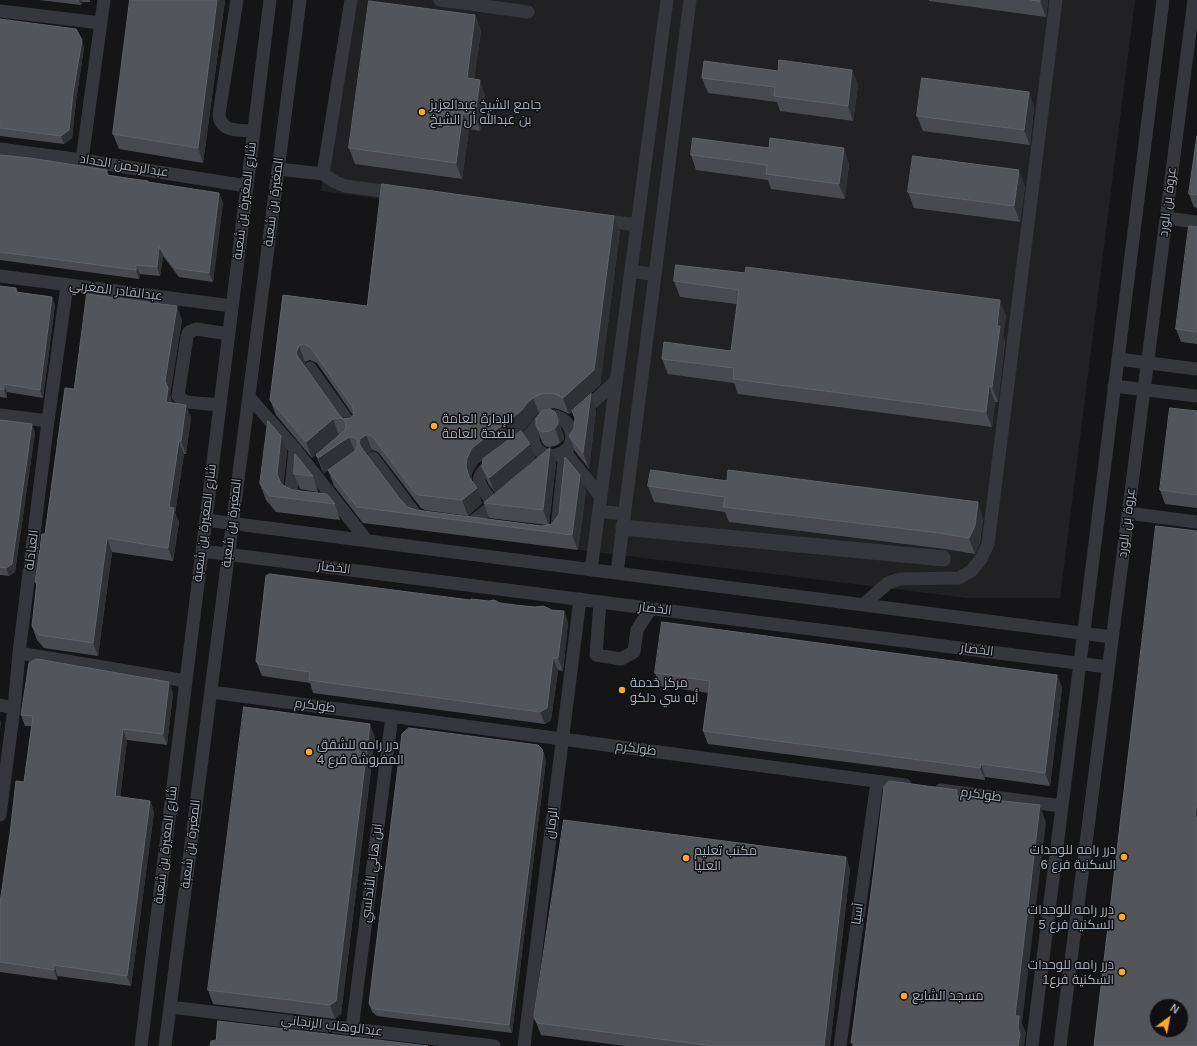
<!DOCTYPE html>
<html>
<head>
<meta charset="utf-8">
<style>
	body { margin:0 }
	#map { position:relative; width:1197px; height:1046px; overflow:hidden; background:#151517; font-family:Arial,sans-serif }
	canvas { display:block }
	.north { position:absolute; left:1149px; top:998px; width:40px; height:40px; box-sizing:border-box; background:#101012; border:1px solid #4c4f55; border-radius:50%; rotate:32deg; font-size:11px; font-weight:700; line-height:16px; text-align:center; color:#a5adb9 }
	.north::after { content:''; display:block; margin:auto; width:14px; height:18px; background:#ffa925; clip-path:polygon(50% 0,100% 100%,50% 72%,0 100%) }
</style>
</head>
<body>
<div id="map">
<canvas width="1197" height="1046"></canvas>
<div class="north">N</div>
</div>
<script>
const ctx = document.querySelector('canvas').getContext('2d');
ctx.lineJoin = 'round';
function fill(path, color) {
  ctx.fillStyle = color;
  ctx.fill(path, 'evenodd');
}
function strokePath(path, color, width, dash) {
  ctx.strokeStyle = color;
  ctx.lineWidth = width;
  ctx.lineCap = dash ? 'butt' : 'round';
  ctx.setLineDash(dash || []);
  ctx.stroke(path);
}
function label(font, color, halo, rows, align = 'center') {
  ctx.font = font + ' Arial,Cairo,sans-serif';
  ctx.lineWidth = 3;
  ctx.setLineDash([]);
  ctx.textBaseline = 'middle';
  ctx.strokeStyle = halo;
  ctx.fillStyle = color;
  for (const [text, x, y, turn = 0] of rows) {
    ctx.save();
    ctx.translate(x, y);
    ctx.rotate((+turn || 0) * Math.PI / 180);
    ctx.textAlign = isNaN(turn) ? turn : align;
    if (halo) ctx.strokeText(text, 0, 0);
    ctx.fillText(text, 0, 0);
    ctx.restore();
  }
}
fill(new Path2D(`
	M346,0H1135L1060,598H967L578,550L620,232L321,191Z`), '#212124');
strokePath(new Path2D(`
	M237,0L219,114C220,133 240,130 254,131
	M440,0L528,12
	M0,11L101,23
	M0,149L82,160L247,186
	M82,160L104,0
	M278,169L323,174L351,0
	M323,174L335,182L345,186L398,193
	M1166,218L1197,222
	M600,220L637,225
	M631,271L655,275
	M0,276L232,306
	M1118,359L1197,369
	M310,368L352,427
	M1114,386L1197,396
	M249,397L295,449L367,541
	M220,405L186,402L178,396L187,337L189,332L196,329L229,334
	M580,414L616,381
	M0,415L48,421
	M512,447C519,443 526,438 532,432C537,427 538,420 546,417C570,410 583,446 559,454C554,456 549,456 544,454C535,450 532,441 533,432
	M295,449L291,490C294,496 297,498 304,499
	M565,452L601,497
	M373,458L412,510L416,515L424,518
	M494,505C477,480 471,480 497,459
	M599,511L624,514
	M1128,513L1197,522
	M206,520L1112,637
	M470,524L500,500
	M622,529L944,560V557L622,526
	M554,532L557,528L565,452
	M202,551L1108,667
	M591,570L667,0
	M617,573L690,0
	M600,602L596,655L621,659L634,652L637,630L651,608
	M863,605L888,583L900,579L959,578L971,571L981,559L988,544L1056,0
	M19,653L186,681
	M211,692L905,785
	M0,705L14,708
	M941,790L1062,806
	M0,815L14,708L19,653L48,421L67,285
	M170,1007L494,1046
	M352,1029L392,716
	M141,1046L270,0
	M165,1046L300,0
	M524,1046L580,599
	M840,1046L877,782
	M1032,1046L1163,0
	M1060,1046L1194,0`), '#36373d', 13);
fill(new Path2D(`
	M39,0H90V2H82L81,5Z
	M130,0H225L203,163L119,149L113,134Z
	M929,0H1048L1046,17L929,1Z
	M475,15L481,31L474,79L485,95L480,131L469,129L462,179L355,164L349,148Z
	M0,19L84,47L76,101L72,138L64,144L0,136Z
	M852,70L858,85L853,121L780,111L777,102L708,93L702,78L778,71Z
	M1029,92L1034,108L1030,145L923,131L917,116Z
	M1197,136V208L1194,207L1189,194Z
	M0,155L107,170L109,175L149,182L223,202L213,282L179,277L163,256L160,276L140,274L139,279L0,260Z
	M691,155L849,163L845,199L771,189L768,180L696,170Z
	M1025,186L1020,222L914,208L908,192Z
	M1197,227V344L1181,342L1176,329Z
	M620,231L600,385L569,414L561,410L554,408L545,410L564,435V439L560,443L555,446L549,447L545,446L542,442L536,426L541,412L539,413L533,418L527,427L477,464L472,473V481L482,503L468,516L425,510L421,508L379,453L376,451L372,450L366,454L400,499L407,507L416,510L542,526L547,525L489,518L484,503L556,463L549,524H552L559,514L580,475L586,491L578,550L363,523L334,486L328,470L324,473L322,470L316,455L340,435L312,458L276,415L270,400L283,295L367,306ZM310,360L317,363L353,415L351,418L343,419L340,416L304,365L305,362Z
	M674,281L1006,315L1003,336L1005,342L998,402H995L992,427L738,394L734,383L668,374L662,359L731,351L737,304L680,297Z
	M0,286L16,288L18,292L55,305L43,398L7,392V398L0,397Z
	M182,320L170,395L172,403L186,405L191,418L186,454H184L175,513L179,522L173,561L112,552L98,656L44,648L37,640L32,626L37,587L35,582L45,534L74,389Z
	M596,410L589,469L575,451L569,436L574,428Z
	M1197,411V508L1165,504L1160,490Z
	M0,420L32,424L35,432L15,572L9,576L0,575Z
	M281,436L287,452L283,485L292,490L335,504L340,520L276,512L266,500L260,484Z
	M536,459L495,493L488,483L482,467Z
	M294,474L313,476L318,492L300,489Z
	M648,486L983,518L980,542L975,554L945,549L729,522L725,512L654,502Z
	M470,600L500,603L550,610L564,611L568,623L563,671L558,670L551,720L545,724L313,693L310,683L262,676L256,661Z
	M655,673L1057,675L1062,688L1050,786L985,777V780L708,744L703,731L709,693L659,686Z
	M173,693L167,745L127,740L120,797L150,801L154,812L131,986L58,976L57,980L0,972V903L24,782L32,726H25L21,715Z
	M375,737L341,1014L335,1019L213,1004L208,990Z
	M542,749L546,760L512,1033L377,1016L372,1012L369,1004Z
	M846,857L850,869L830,1046H625L541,1035L534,1017Z`), '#484a4f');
fill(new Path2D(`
	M79,0H82V2L81,5Z
	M217,0H225L203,163L198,148Z
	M1040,0H1048L1046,17L1040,1Z
	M475,15L481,31L472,94L467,78Z
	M82,40L84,47L76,101L72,138L64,144L61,136L73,93Z
	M852,70L858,85L853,121L848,106Z
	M480,80L485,95L480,131L475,115Z
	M1029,92L1034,108L1030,145L1024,130Z
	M463,113L469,129L462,179L456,163Z
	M844,148L849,163L845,199L839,184Z
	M1019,170L1025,186L1020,222L1014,206Z
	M219,193L223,202L213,282L209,273Z
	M614,216L620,231L600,385L569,414L563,398Z
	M159,247L163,256L160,276L157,267Z
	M136,265L140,274L139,279L136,270Z
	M52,297L55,305L43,398L40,390Z
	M1000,300L1006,315L1003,336L1005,342L998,402L992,387L997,326Z
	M177,306L182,320L170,395L172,402L171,415L166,402L165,381Z
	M299,346L305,362L302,368L296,353Z
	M4,384L7,392V398L4,390Z
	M989,386L995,402L992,427L986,412Z
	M591,394L596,410L589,469L583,453Z
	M533,398L539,413L533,418L527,427L477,464L472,473V482L477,488L482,503L468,516L462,500L469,477L466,466L467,458L472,448Z
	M186,405L191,418L186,454L181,441Z
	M333,419L339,435L312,458L306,442Z
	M558,419L564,435V439L560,443L555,428Z
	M32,424L35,432L15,572L9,576L6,568Z
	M366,435L372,450L366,455L365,459L359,443L360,439Z
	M281,436L287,452L283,489L277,474Z
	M349,437L355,452L324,473L318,458Z
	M179,441L184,454L175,513L179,522L173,561L168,548L169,507Z
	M530,444L536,459L495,493L489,478Z
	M550,448L556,463L549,525L543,510Z
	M580,475L586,491L578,550L572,535Z
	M978,502L983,518L980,542L975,554L969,538Z
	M107,538L112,552L98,656L93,643Z
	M564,611L568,623L563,671L558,658Z
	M553,658L558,670L551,720L545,724L540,712Z
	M1057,675L1062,688L1050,786L1045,773Z
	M169,682L173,693L167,745L163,734Z
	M0,720L1,723L0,732Z
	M370,724L375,737L341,1014L335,1019L330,1005Z
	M123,729L127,740L119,807L115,796Z
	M542,749L546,760L512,1033L509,1025Z
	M981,764L985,777V780L980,768Z
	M957,790L964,807L957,796Z
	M150,801L154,812L131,986L127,976Z
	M1197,803V821L1195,817Z
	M1040,805L1046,822L1022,1023L1026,1033L1024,1046H1018V1028L1015,1016Z
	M846,857L850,869L830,1046H824Z
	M54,965L58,976L57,980L54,970Z`), '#2f3134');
const building = new Path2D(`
	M130,0H217L198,148L113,134Z
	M1031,0H1040V1Z
	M369,1L475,15L467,78L480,80L475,115L463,113L456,163L349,148Z
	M0,19L76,29L82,40L73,93L69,130L61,136L0,128Z
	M779,60L852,70L848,106L774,96L775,87L702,78L704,61L778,71Z
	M922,78L1029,92L1024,130L917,116Z
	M1197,136V195L1189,194Z
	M693,138L769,148L770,138L844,148L839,184L766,174L767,165L691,155Z
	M0,155L30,158L107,170L106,175L148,181V182L219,193L209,273L175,268L159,247L157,267L136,265V270L0,252Z
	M913,156L1019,170L1014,206L908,192Z
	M382,184L614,216L594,370L563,398L555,394L548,393L541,394L533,398L528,402L521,411L472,448L467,458L466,466L469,477L477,488L462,500L419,495L415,493L373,437L370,435H366L360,439L359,443L361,447L400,499L407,507L416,510L542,526L552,524L559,514L565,457L580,475L572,535L357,507L328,470L355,451L358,444L357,439L353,437H349L318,458L316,455L344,431L346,428L345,421L341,418L333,419L306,442L270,400L283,295L367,306ZM304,344L311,348L353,407L354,414L351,418L343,419L340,416L298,357L296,353L299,346Z
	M1189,226L1197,227V332L1176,329Z
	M676,265L745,273L746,267L1000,300L997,326H1000L992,387L989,386L986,412L733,379L734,368L662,359L664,342L731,351L739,290L674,281Z
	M0,286L16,288V292L52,297L40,390L4,384V390L0,389Z
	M87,294L177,306L165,381L168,388L166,402L186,405L181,441H179L169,507L174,508L168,548L107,538L93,643L39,635L32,626L37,582H35L42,534H45L65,388L74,389Z
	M591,394L583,453L569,436L574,428L575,418L572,411Z
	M1170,408L1197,411V495L1160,490Z
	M550,409L555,412L558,419V424L555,428L549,431L543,432L539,430L536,426V418L542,411Z
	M0,420L32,424L12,564L6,568L0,567Z
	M268,421L281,436L277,474L281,484L292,490L327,494L335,504L270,496L260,484Z
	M521,431L530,444L489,478L482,467L483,459Z
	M550,448L543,510L484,503Z
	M295,454L313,476L294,474Z
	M651,470L727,481L728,470L978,502L975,526L969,538L939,533L723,507L725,497L648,486Z
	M1156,526L1197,531V803L1195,817H1197V1046H1094L1122,808ZM1157,1006H1181V1030H1157Z
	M270,574L470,600L471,599L489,601L494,600L500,603L515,605L535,607L543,606L550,609V610L564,611L558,658H553L547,708L540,712L309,680L310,672L258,664L256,661L266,576Z
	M662,622L1057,675L1045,773L981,764L980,768L703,731L710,681L655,673Z
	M37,659L169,682L163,734L123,729L115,796L150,801L127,976L54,965V970L0,962V903L10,834L16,781L24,782L33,716L21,715L29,663Z
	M244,707L370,724L336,1001L330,1005L208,990Z
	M409,728L538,745L542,749L543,753L509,1025L374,1009L369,1004L402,734Z
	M889,781L957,790V796L1040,805L1015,1016H1019L1018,1028L1020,1034L1018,1046H853V1043H851L872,885L884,787Z
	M564,820L846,857L824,1046H713L537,1023L534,1017Z
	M218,1021L428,1046H210L211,1041L216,1040Z`);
fill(building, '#52555a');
strokePath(building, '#5f6369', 1);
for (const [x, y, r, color] of [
	[422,112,4,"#ffa925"],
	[434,426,4,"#ffa925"],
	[622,690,4,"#ffa925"],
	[309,752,4,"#ffa925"],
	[1124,857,4,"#ffa925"],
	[686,858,4,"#ffa925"],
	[1122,917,4,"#ffa925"],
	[1122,972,4,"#ffa925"],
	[904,996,4,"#ffa925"]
]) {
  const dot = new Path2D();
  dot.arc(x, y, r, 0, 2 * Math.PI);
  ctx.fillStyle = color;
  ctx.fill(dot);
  strokePath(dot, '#101012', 1.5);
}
label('13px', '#a5adb9', '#101012', [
	["جامع الشيخ عبدالعزيز",430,105],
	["بن عبدالله أل الشيخ",430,120],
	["الإدارة العامة",442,419],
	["للصحة العامة",442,434],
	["مركز خدمة",630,683],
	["أيه سي دلكو",630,698],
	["درر رامه للشقق",317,745],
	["المفروشة فرع 4",317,760],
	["درر رامه للوحدات",1116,850,"right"],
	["السكنية فرع 6",1116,865,"right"],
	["مكتب تعليم",694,851],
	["العليا",694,866],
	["درر رامه للوحدات",1114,910,"right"],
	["السكنية فرع 5",1114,925,"right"],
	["درر رامه للوحدات",1114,965,"right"],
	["السكنية فرع1",1114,980,"right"],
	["مسجد الشايع",912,996]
], 'left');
label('13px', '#a5adb9', '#101012', [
	["عبدالرحمن الحداد",124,166,9],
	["شارع المغيرة بن شعبة",245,201,-83],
	["المغيرة بن شعبة",274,202,-83],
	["عروة بن الورد",1168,202,-83],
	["عبدالقادر المغربي",116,291,7],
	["شارع المغيرة بن شعبة",205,523,-83],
	["المغيرة بن شعبة",232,523,-83],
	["عروة بن الورد",1127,523,-83],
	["العبادلة",32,550,-83],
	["الخضار",334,568,7],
	["الخضار",655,609,7],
	["الخضار",977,650,7],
	["طولكرم",315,706,8],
	["طولكرم",636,749,8],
	["طولكرم",981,795,8],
	["الرمان",552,823,-83],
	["المغيرة بن شعبة",191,844,-83],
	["شارع المغيرة بن شعبة",166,845,-83],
	["ابن هاني الأندلسي",372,873,-83],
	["آسيا",858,914,-82],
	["عبدالوهاب الزنجاني",332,1026,7]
]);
</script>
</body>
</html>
